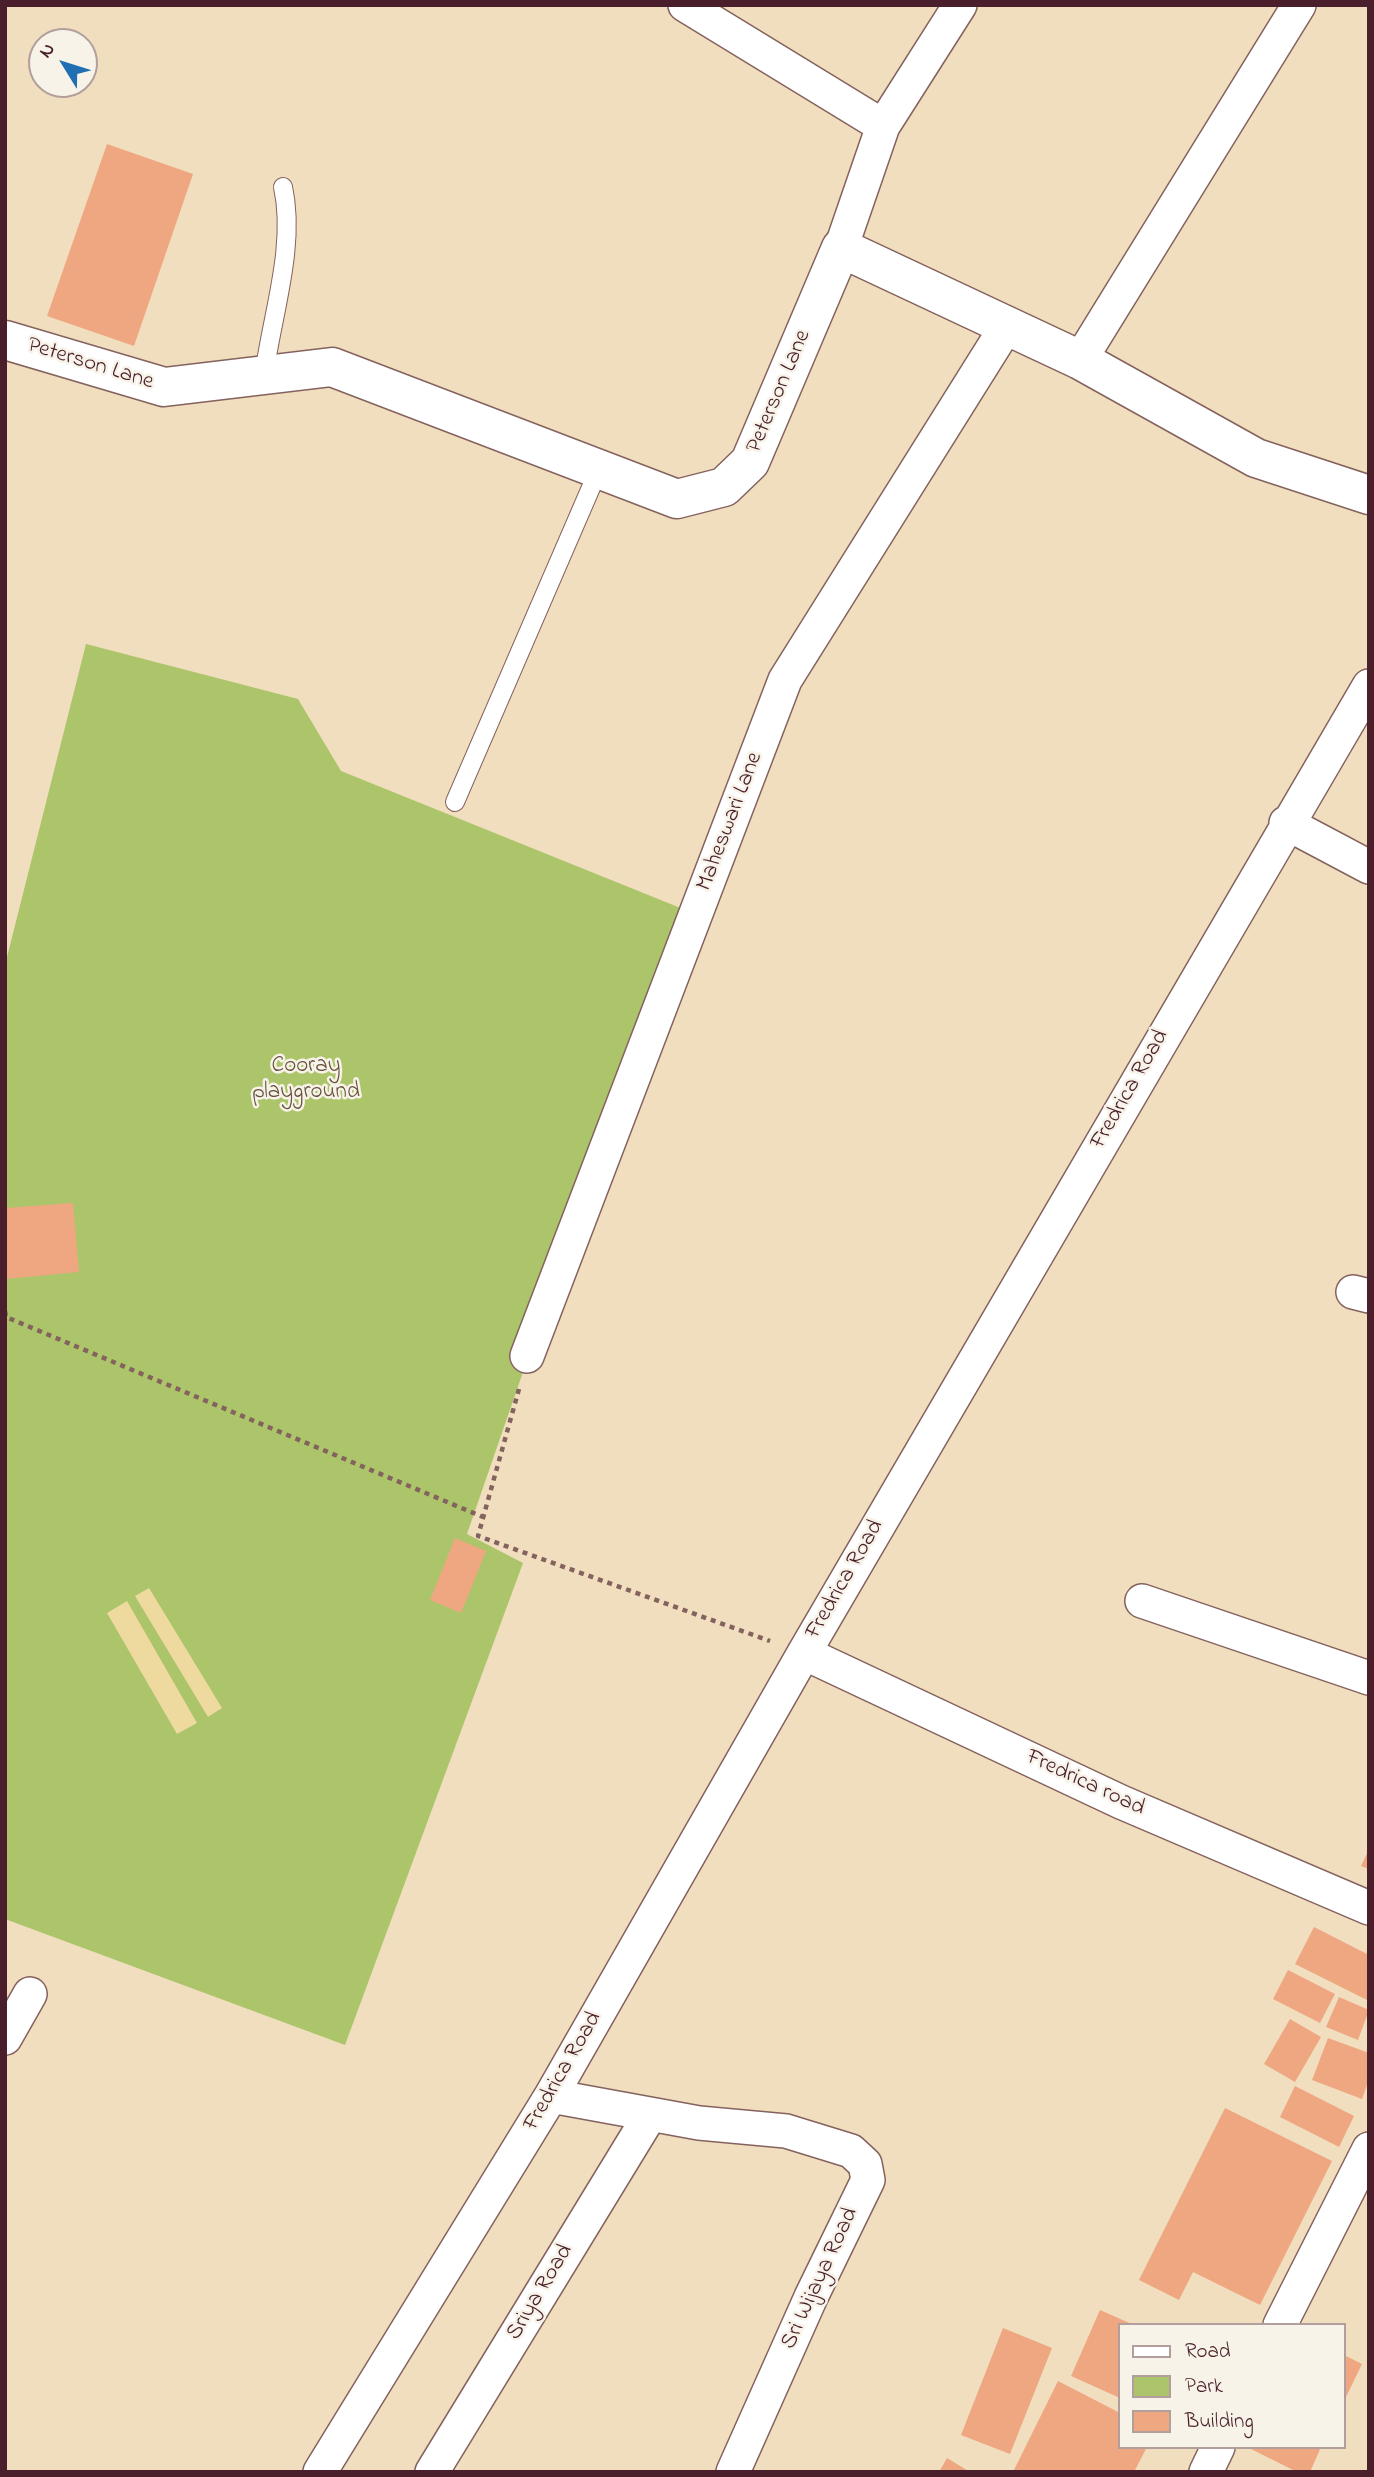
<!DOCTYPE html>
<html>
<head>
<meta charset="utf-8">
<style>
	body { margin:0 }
	#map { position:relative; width:1374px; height:2477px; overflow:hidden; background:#f0debe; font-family:"Indie Flower",sans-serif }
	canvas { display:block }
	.frame { position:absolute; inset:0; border:7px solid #4a1f2b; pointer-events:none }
	.legend { position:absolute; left:1118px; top:2323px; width:228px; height:126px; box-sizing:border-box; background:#f7f3e8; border:2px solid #b29e9c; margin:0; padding:9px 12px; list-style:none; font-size:21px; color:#4a1f2b }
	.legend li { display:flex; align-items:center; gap:14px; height:35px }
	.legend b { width:35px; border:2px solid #b29e9c }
	.north { position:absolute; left:28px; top:28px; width:70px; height:70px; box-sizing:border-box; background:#f7f3e8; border:2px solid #b29e9c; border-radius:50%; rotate:308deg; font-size:19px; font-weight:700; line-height:28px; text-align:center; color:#4a1f2b }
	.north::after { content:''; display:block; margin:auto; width:24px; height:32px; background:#1f6fb2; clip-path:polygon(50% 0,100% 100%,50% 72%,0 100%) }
</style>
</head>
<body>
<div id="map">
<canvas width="1374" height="2477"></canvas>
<div class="frame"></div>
<ul class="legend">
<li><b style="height:9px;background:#fff"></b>Road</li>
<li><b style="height:19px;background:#acc46a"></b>Park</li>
<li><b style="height:19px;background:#efa782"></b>Building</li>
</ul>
<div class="north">N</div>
</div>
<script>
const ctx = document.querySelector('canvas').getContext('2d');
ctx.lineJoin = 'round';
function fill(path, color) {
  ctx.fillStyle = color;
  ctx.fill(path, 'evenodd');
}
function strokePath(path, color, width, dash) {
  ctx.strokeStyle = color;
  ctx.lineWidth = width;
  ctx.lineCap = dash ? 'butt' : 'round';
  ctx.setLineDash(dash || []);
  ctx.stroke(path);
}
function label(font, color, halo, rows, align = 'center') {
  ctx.font = font + ' "Indie Flower",sans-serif';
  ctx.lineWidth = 5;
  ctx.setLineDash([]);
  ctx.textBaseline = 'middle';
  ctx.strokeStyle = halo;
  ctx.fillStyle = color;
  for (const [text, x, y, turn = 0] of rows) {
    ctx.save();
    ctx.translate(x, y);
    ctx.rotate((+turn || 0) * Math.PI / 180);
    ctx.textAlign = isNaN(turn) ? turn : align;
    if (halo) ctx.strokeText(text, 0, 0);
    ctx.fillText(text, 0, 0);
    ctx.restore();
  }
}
fill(new Path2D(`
	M86,644L298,699L341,771L683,909L467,1534L523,1563L345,2045L5,1919V965Z`), '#acc46a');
fill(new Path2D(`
	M149,1588L222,1708L208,1717L135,1596Z
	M127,1601L197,1723L177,1734L107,1613Z`), '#eeda9e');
fill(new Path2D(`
	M107,144L193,174L134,346L47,316Z
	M73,1203L79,1272L5,1279V1208Z
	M455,1538L486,1551L461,1613L430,1600Z
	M1369,1849V1869L1361,1866Z
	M1314,1927L1369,1955V2001L1295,1964Z
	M1288,1970L1335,1994L1320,2023L1273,1999Z
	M1339,1997L1369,2010L1358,2040L1326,2027Z
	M1290,2019L1321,2037L1295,2082L1264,2064Z
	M1328,2038L1369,2053V2079L1362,2099L1312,2080Z
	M1295,2086L1354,2116L1339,2147L1280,2117Z
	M1225,2108L1332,2161L1260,2305L1193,2272L1179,2300L1139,2280Z
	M1100,2310L1134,2325H1120V2398L1071,2376Z
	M1003,2328L1052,2348L1010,2454L961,2435Z
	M1344,2355L1362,2364L1344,2401Z
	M1058,2381L1120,2413V2447H1147L1134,2472H1013Z
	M1247,2447H1321L1310,2472H1297Z
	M947,2458L970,2472H939Z`), '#efa782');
const service = new Path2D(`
	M264,375C272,315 296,246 283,187
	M455,802L599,469`);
const minor = new Path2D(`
	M685,5L883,126
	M841,248L883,126L960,5
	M1080,360L1299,5
	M1286,823L1369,867
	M1353,1292L1369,1296
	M527,1356L785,680L1008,324
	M1142,1601L1369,1678
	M804,1653L1121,1802L1369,1908
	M5,2038L30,1994
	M551,2096L699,2123L786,2131L851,2151L865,2164L868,2180L811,2297L733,2472
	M1280,2325L1369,2149
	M320,2472L551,2096L804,1653L1369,686
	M432,2472L650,2115
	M1206,2472L1218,2447`);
const tertiary = new Path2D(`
	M5,340L164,387L332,367L677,499L724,487L750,462L841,248L1080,360L1256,458L1369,495`);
strokePath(service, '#84625e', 20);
strokePath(minor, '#84625e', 36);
strokePath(tertiary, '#84625e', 41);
strokePath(new Path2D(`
	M5,1311L6,1317L483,1517
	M519,1389L478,1536L770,1641`), '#84625e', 4.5, [5, 5]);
strokePath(service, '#fff', 18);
strokePath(minor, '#fff', 33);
strokePath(tertiary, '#fff', 38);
label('23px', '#4a1f2b', '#f7f3e8', [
	["Peterson Lane",90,365,17],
	["Peterson Lane",780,392,-67],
	["Maheswari Lane",731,822,-69],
	["Fredrica Road",1131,1090,-60],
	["Fredrica Road",846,1580,-60],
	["Fredrica road",1085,1784,25],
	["Fredrica Road",564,2072,-60],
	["Sri Wijaya Road",821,2279,-65],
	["Sriya Road",541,2293,-59]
]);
label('23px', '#67513e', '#f7f3e8', [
	["Cooray",306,1067],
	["playground",306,1093]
]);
</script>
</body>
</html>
